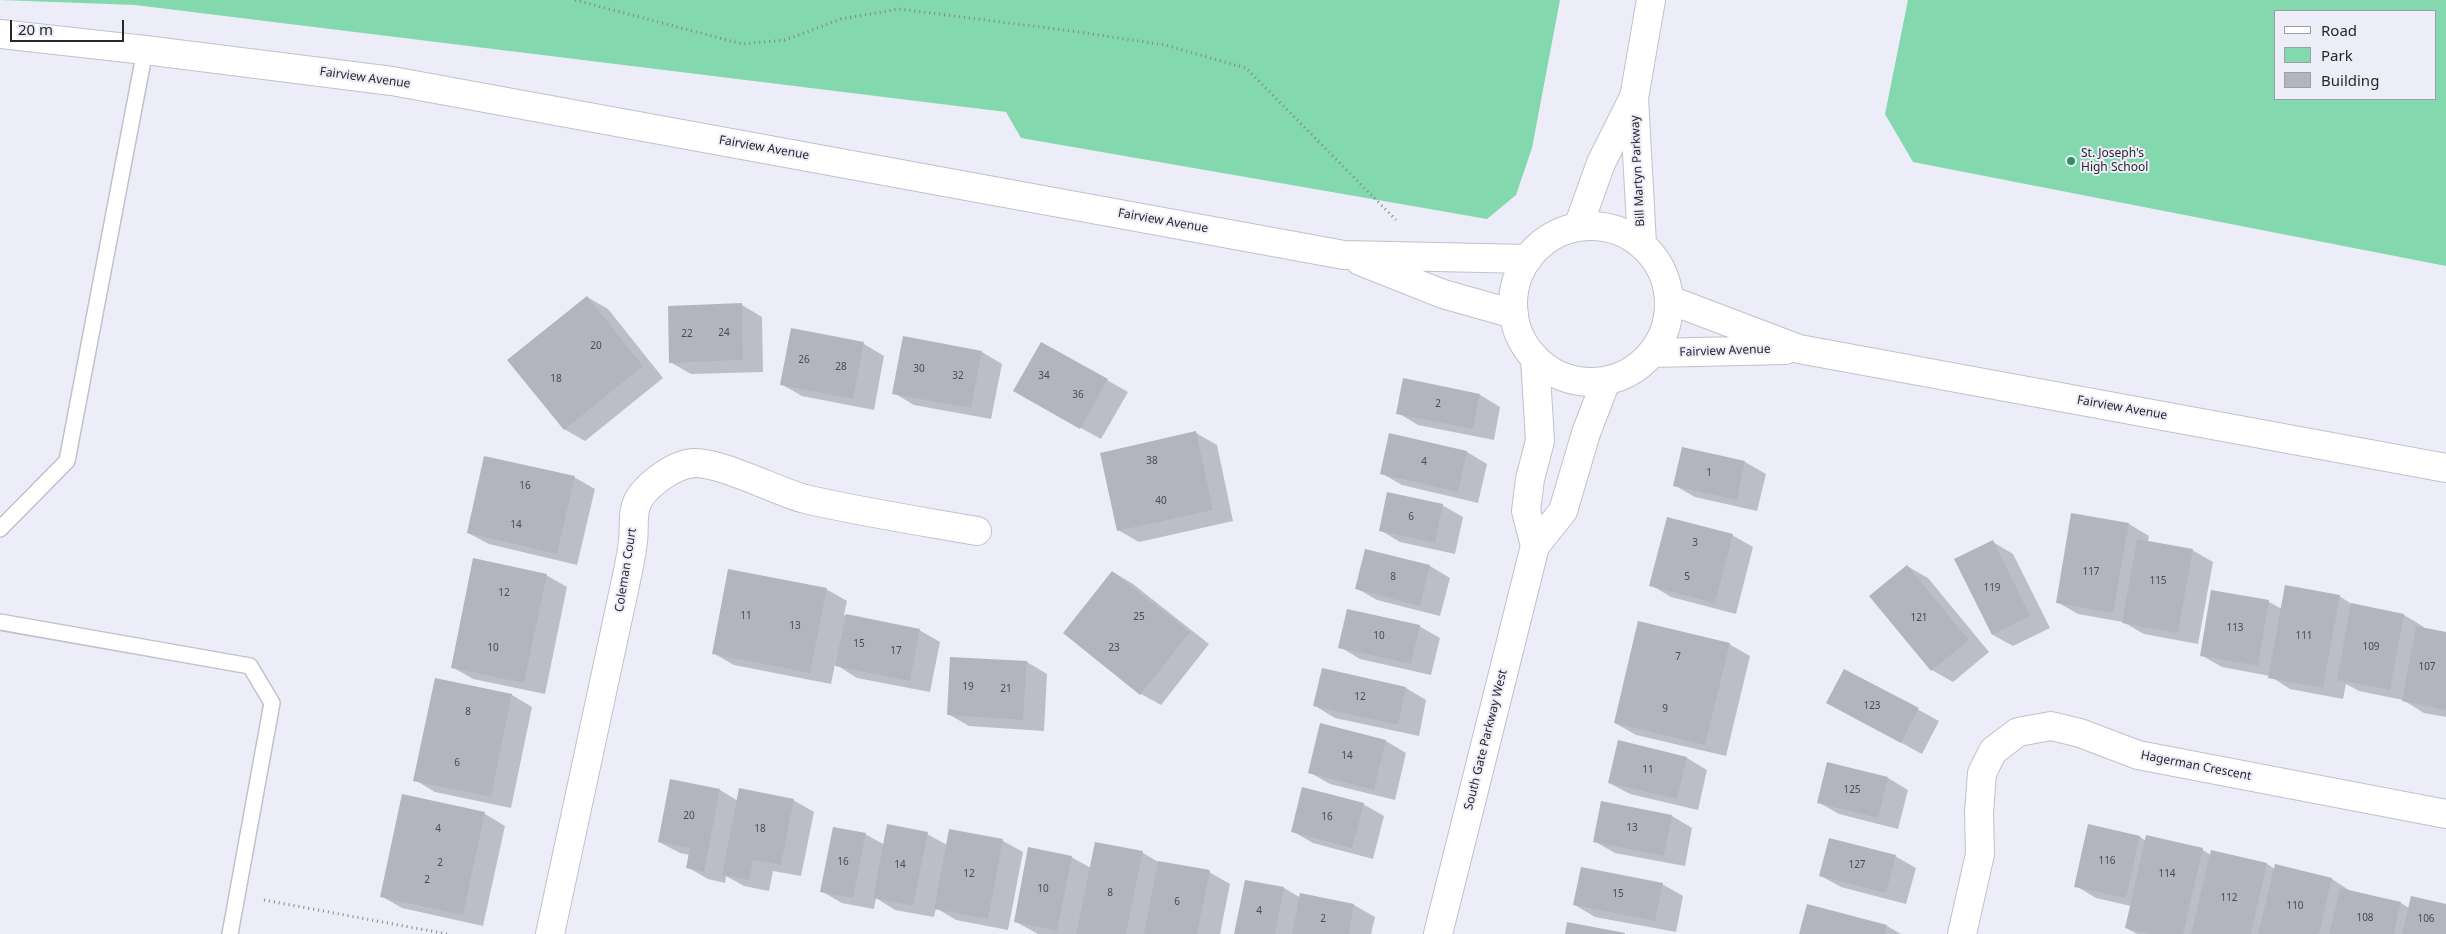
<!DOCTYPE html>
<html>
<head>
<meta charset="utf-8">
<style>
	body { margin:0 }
	#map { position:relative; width:2446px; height:934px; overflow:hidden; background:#ededf9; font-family:"Noto Sans",sans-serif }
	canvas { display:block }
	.legend { position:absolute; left:2274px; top:10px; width:162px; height:90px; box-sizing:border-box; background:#ededf9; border:1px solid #9e9ea7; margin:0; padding:6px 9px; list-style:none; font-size:15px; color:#27272b }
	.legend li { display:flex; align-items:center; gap:10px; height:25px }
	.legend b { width:25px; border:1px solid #9e9ea7 }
	.scale { position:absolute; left:10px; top:20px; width:114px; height:22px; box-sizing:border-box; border:2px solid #27272b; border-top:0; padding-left:6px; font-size:15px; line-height:18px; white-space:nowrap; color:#27272b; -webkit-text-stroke:4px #ededf9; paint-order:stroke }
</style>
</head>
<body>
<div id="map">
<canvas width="2446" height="934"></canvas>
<ul class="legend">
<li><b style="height:6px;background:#fff"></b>Road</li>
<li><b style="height:14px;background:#84d8ae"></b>Park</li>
<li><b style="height:14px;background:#b3b4bf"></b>Building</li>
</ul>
<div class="scale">20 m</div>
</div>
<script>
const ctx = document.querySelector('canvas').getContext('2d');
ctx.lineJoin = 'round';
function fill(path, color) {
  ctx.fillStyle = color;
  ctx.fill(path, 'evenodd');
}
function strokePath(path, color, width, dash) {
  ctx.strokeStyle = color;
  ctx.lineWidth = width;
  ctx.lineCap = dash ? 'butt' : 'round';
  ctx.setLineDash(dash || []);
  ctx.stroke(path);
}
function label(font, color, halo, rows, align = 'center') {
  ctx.font = font + ' "Noto Sans",sans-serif';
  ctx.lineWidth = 4;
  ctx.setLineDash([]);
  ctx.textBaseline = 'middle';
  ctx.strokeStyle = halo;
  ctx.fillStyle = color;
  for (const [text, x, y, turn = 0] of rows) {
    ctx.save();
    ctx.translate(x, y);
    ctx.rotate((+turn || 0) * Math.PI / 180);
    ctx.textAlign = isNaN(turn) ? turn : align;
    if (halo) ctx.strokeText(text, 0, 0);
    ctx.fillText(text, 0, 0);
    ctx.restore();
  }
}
fill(new Path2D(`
	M0,0H1560L1532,148L1516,195L1487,219L1021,138L1006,112L135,5Z
	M1908,0H2446V266L1913,162L1885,114ZM2435,11V99H2275V11Z`), '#84d8ae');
fill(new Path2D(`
	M587,297L608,309L663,378L585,441L564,429Z
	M742,305L762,317L763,372L691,374L670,362Z
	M792,330L864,344L884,356L874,410L802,396L781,384Z
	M1042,343L1128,392L1101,439L1035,403Z
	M982,352L1002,364L991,419L914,405L894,393Z
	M1480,395L1500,407L1494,440L1418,425L1398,413Z
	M1196,433L1217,445L1233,521L1139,542L1118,530Z
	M1683,448L1745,462L1766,474L1757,511L1695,497L1674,485Z
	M1467,452L1487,464L1478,503L1402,485L1381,473Z
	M574,477L595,489L577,565L489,544L468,533Z
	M1442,505L1463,517L1455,554L1400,542L1380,530Z
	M2072,515L2129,524L2149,536L2148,542L2192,550L2213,562L2198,644L2144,634L2123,622L2078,614L2057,602Z
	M1732,535L1753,547L1736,614L1671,597L1651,585Z
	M1993,542L2013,554L2050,628L2013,646L1993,635L1956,560Z
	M1430,566L1450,578L1440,616L1377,600L1356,588Z
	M1907,566L1928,578L1989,652L1953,682L1932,670L1871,596Z
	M1113,572L1133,584L1209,644L1161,705L1141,694Z
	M546,575L567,587L545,694L473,679L452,667Z
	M826,589L847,601L844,615L919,630L940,642L930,692L857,678L835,664L831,684L734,665L713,653Z
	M2212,591L2269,602L2282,609L2339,596L2355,606L2404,615L2424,627V629L2446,633V717L2424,713L2403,700L2359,691L2346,684L2343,699L2290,689L2270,676L2222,667L2201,655Z
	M1419,626L1440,638L1431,675L1360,659L1340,647Z
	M1729,644L1750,656L1726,756L1636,735L1615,723Z
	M1027,662L1047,674L1044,731L969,726L948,714Z
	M1323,670L1406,688L1426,700L1419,736L1335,718L1315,706Z
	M1845,670L1939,721L1922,754L1848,714Z
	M436,680L512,695L532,707L511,808L435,792L415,780Z
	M1321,724L1386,741L1406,753L1395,800L1330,784L1309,772Z
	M1619,742L1687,758L1707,770L1698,810L1630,794L1609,783Z
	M1888,778L1908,790L1898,829L1839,814L1818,802Z
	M671,781L720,790L738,801L793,800L814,812L801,876L773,871L769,891L744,886L726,876L725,883L708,879L687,867L690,855L680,853L659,842Z
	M403,796L485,814L505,826L483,926L402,908L381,896Z
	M1363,804L1384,816L1373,859L1313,843L1292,831Z
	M1672,816L1692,828L1685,866L1615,853L1594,841Z
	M2089,826L2140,837L2146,841L2147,837L2203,850L2211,855L2212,851L2267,864L2275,869L2276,866L2332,879L2352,892L2401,903L2409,908L2446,905V934H2137L2126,928L2131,906L2096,898L2076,886Z
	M950,830L1003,841L1023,852L1008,930L956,920L936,908L934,917L895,910L876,898L874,909L842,903L821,891L865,834L885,845L927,834L947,845Z
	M1143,853L1160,863L1209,872L1230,884L1220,934H1038L1016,922L1071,857L1091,868Z
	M1895,856L1916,868L1906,904L1841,887L1821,876Z
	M1662,884L1683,896L1676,932L1595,917L1575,905Z
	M1284,888L1301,898V895L1354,905L1375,917L1371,934H1236Z
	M1887,926L1901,934H1800Z`), '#0003');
fill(new Path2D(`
	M587,296L643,366L564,430L507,360Z
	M742,303L743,360L669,363L668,306Z
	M791,328L864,342L853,399L780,385Z
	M903,336L982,351L971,408L892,394Z
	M1041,342L1108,379L1080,429L1013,391Z
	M1403,378L1480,394L1473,429L1396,414Z
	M1196,431L1213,510L1117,531L1100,453Z
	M1389,433L1467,451L1458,492L1380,474Z
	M1682,447L1745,461L1737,500L1673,486Z
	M484,456L575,476L557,554L467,533Z
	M1387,492L1443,504L1435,543L1379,531Z
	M2071,513L2129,523L2113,613L2056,603Z
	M1667,517L1733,534L1715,603L1649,586Z
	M2137,539L2193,549L2178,633L2122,623Z
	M1993,540L2030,616L1992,635L1954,559Z
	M1365,549L1430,565L1420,606L1355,589Z
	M473,558L547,574L524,683L451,668Z
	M1907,565L1969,640L1931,671L1869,596Z
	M728,569L827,588L810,673L712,654Z
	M1112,571L1190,632L1140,695L1063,633Z
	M2285,585L2340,595L2323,688L2268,678Z
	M2211,590L2269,600L2258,666L2200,656Z
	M2351,603L2404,614L2390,690L2337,680Z
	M1347,609L1420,625L1411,664L1338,648Z
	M846,614L920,629L910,681L835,666Z
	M1638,621L1730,643L1705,745L1614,723Z
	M2416,626L2446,632V710L2402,701Z
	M950,657L1027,661L1023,720L947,715Z
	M1322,668L1406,687L1398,725L1313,706Z
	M1844,669L1919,708L1901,743L1826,703Z
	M435,678L512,694L491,797L413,781Z
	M1320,723L1386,740L1374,790L1308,773Z
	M1618,740L1687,757L1677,799L1608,783Z
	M1827,762L1888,777L1878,818L1817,803Z
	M670,779L720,789L704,872L686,868L690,848L658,842Z
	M1302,787L1364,803L1352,848L1291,832Z
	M739,788L794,799L781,865L753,860L749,880L722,875Z
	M402,794L485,812L463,915L380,897Z
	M1601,801L1672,815L1664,856L1593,842Z
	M887,824L928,832L913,906L873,898Z
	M2088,824L2140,836L2126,898L2074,887Z
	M833,827L866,833L853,898L820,892Z
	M949,829L1003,839L988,919L934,909Z
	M2146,835L2203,848L2183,934H2150L2125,928Z
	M1829,838L1896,855L1886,893L1819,876Z
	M1095,842L1143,851L1126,934H1076Z
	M1028,847L1072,856L1057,931L1014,922Z
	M2211,850L2267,863L2251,934H2191Z
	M1158,861L1210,870L1197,934H1144Z
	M2275,864L2332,878L2319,934H2258Z
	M1581,867L1663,883L1655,921L1573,905Z
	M1245,880L1284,887L1275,934H1234Z
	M2340,888L2401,902L2394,934H2329Z
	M1300,893L1354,904L1349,934H1292Z
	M2411,896L2446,904V934H2402Z
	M1807,904L1887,925L1885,934H1799Z
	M1567,922L1625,933V934H1565Z`), '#b3b4bf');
const lane = new Path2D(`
	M0,529L67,461L145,50
	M0,622L250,666L272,703L230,934`);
const street = new Path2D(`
	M1535,546L1526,511L1530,479L1540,441L1535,358
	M550,934L628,571C630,561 632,551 633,541C635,526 631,511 640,497C651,482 674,465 693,463C722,462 775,491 805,499C861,512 920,521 977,531
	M1438,934L1535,546L1563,511L1586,433L1606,381
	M1962,934L1980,854L1979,813L1982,773L1993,751L2018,732L2051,726L2080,733L2138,755L2446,814`);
const secondary = new Path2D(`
	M0,34L145,50L392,81L1344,255L1528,259
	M1513 304a78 78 0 1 1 156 0a78 78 0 1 1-156 0Z
	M1578,227L1601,163L1633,99
	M1642,244L1634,98L1651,0
	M1360,261L1443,294L1514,314
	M1670,300L1799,349L2446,468
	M1652,353L1785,350`);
strokePath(lane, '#c1c1cd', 18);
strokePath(street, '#c1c1cd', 30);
strokePath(secondary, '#c1c1cd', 30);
strokePath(new Path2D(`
	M575,0L742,44L785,40L841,19L899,9L1072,31L1165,45L1246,68L1396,220
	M264,900L447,934`), '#85858d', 3, [1, 4]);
strokePath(lane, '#fff', 15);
strokePath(street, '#fff', 28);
strokePath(secondary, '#fff', 28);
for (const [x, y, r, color] of [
	[2071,161,5,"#348d62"]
]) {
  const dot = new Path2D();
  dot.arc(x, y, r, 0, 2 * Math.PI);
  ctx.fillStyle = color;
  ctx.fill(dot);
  strokePath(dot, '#ededf9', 2);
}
label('10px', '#4a4a50', null, [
	["24",724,333],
	["22",687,334],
	["20",596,346],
	["26",804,360],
	["28",841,367],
	["30",919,369],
	["32",958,376],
	["34",1044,376],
	["18",556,379],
	["36",1078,395],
	["2",1438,404],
	["38",1152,461],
	["4",1424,462],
	["1",1709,473],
	["16",525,486],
	["40",1161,501],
	["6",1411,517],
	["14",516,525],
	["3",1695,543],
	["117",2091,572],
	["8",1393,577],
	["5",1687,577],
	["115",2158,581],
	["119",1992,588],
	["12",504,593],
	["11",746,616],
	["25",1139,617],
	["121",1919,618],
	["13",795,626],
	["113",2235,628],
	["10",1379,636],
	["111",2304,636],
	["15",859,644],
	["109",2371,647],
	["10",493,648],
	["23",1114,648],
	["17",896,651],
	["7",1678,657],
	["107",2427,667],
	["19",968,687],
	["21",1006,689],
	["12",1360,697],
	["123",1872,706],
	["9",1665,709],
	["8",468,712],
	["14",1347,756],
	["6",457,763],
	["11",1648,770],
	["125",1852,790],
	["20",689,816],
	["16",1327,817],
	["13",1632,828],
	["4",438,829],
	["18",760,829],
	["116",2107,861],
	["16",843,862],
	["2",440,863],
	["14",900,865],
	["127",1857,865],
	["12",969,874],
	["114",2167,874],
	["2",427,880],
	["10",1043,889],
	["8",1110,893],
	["15",1618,894],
	["112",2229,898],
	["6",1177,902],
	["110",2295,906],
	["4",1259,911],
	["108",2365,918],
	["2",1323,919],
	["106",2426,919]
]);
label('12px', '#27272b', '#ededf9', [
	["Fairview Avenue",365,78,8],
	["Fairview Avenue",764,148,10],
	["Bill Martyn Parkway",1638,171,-93],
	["Fairview Avenue",1163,221,10],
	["Fairview Avenue",1725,351,-2],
	["Fairview Avenue",2122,408,10],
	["Coleman Court",626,570,-81],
	["South Gate Parkway West",1486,740,-76],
	["Hagerman Crescent",2196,766,11]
]);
label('12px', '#27272b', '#ededf9', [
	["St. Joseph's",2081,154],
	["High School",2081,168]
], 'left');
</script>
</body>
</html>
